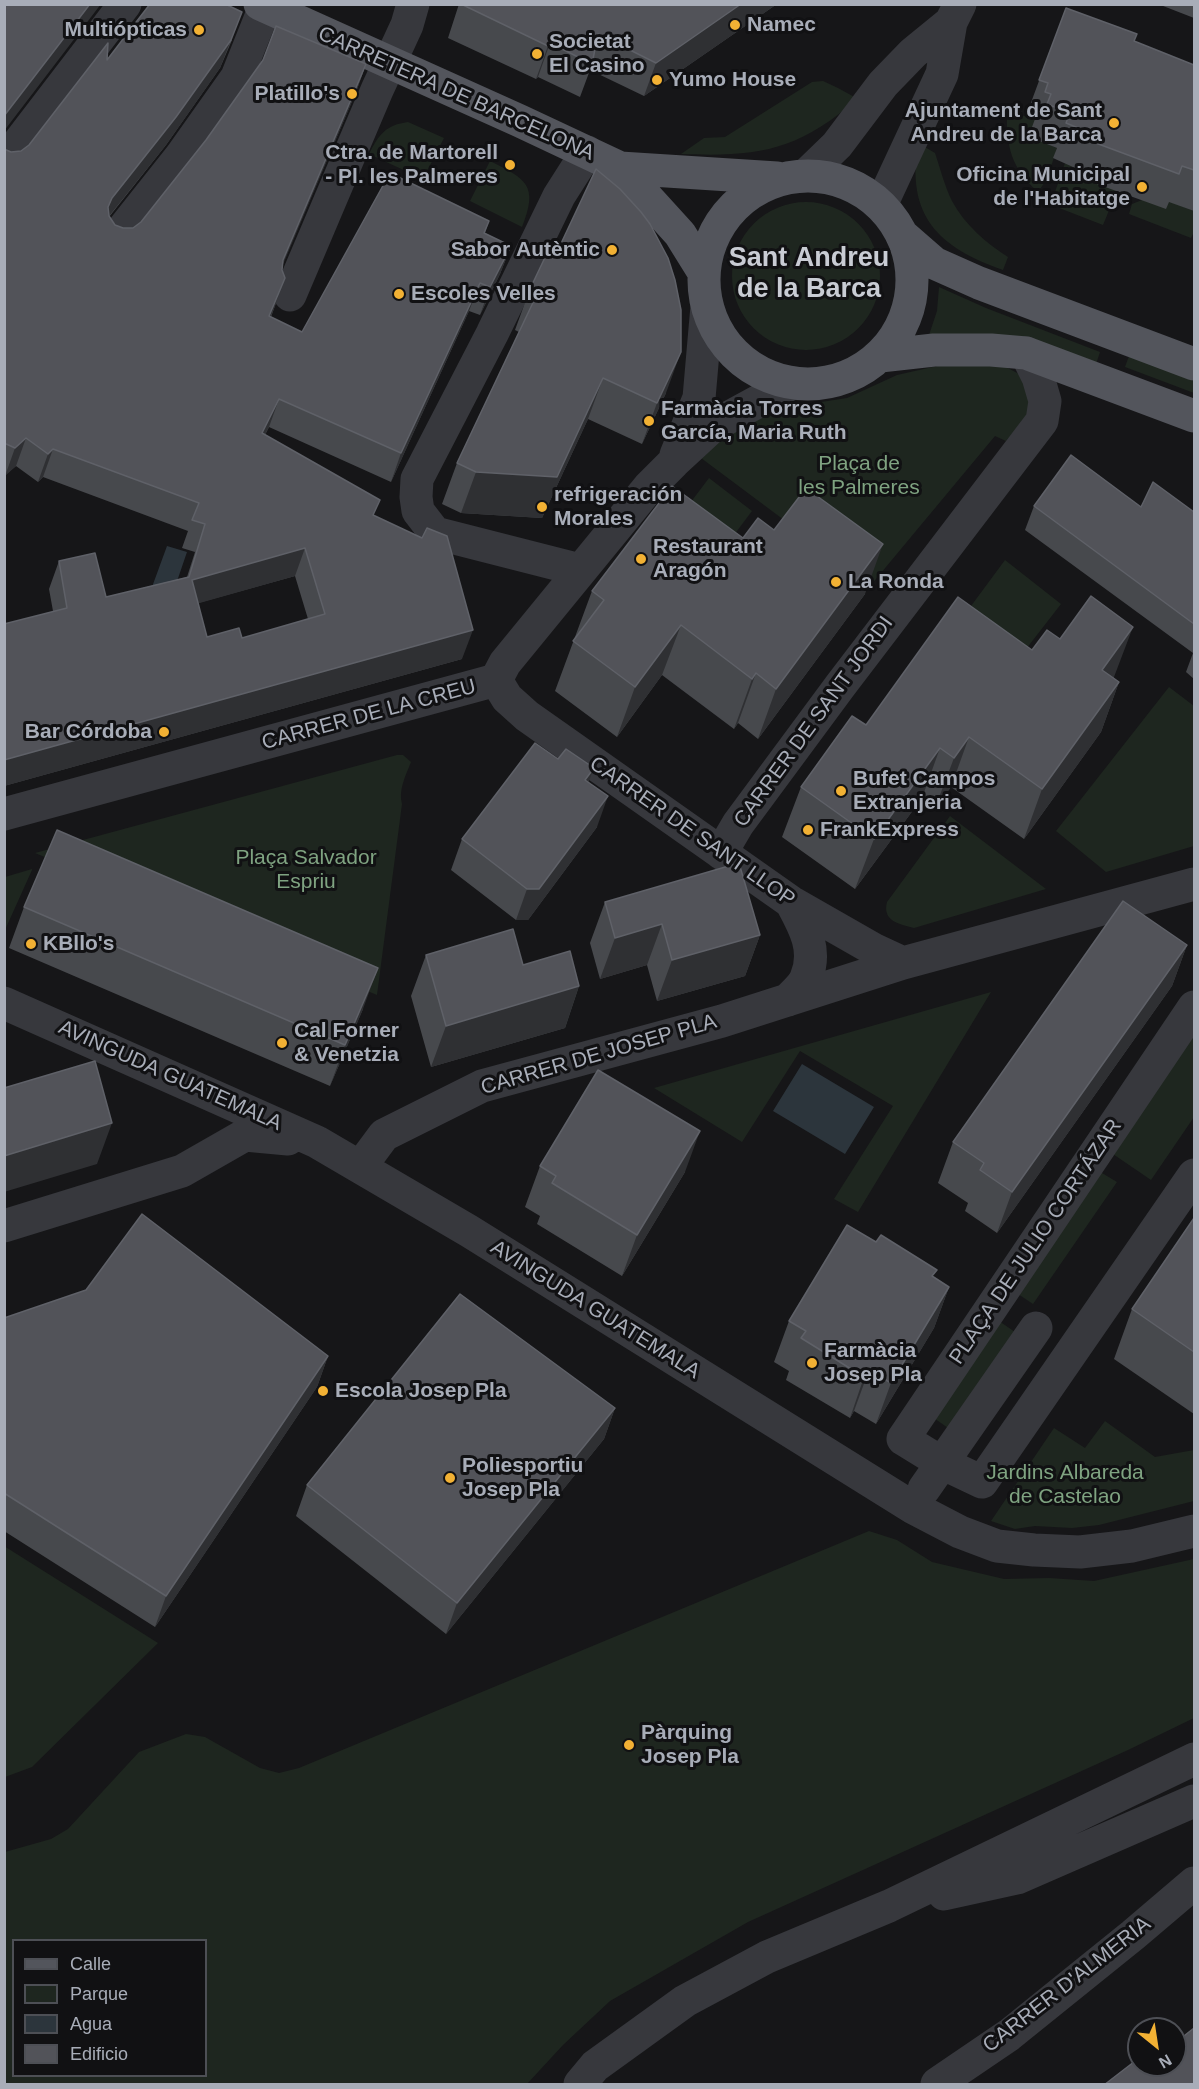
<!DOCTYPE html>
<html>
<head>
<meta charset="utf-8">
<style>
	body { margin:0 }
	#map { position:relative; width:1199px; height:2089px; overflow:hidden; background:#161618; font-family:Helvetica,sans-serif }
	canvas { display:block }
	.frame { position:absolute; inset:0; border:6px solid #a8adb8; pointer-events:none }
	.legend { position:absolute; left:12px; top:1939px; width:195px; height:138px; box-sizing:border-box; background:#111113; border:2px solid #4d4f55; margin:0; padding:8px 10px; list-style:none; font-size:18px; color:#a8adb8 }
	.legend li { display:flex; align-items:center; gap:12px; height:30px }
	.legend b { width:30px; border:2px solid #4d4f55 }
	.north { position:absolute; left:1127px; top:2017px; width:60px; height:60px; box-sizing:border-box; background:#111113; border:2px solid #4d4f55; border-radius:50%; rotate:150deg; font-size:16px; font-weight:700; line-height:24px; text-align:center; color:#a8adb8 }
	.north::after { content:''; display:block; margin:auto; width:21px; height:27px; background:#f2b134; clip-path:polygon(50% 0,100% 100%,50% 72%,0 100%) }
</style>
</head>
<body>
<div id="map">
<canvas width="1199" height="2089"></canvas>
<div class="frame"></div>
<ul class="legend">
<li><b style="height:8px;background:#53555c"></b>Calle</li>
<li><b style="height:16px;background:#1e261f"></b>Parque</li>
<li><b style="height:16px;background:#2c353c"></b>Agua</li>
<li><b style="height:16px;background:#525359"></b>Edificio</li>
</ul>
<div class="north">N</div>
</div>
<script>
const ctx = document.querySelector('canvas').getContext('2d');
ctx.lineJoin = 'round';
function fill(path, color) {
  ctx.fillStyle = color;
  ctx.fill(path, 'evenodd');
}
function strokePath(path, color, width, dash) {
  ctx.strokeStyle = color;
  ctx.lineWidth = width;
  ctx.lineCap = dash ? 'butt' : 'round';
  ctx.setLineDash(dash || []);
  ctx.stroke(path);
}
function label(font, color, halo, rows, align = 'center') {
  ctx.font = font + ' Helvetica,sans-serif';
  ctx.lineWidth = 6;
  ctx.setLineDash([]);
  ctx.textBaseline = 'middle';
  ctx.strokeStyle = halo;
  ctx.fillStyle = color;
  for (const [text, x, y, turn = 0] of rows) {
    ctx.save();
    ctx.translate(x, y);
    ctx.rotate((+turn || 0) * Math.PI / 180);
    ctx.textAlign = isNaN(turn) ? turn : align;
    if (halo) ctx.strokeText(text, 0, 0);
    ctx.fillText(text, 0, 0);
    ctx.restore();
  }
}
fill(new Path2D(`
	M823,81L838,88L858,99C796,151 760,157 681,154L704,138L725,137L812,82Z
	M1007,111L1035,119L1038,129L1035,139L1057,148L1047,179L1038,192C1011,168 1006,146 1007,111Z
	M408,122L444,138L423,179L369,154C379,134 386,125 408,122Z
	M918,143L935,153C940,168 945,187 952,201C965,225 986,243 1008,257L1003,270C938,247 906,216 918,143Z
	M490,161C526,179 539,185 522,227L470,201Z
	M1065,163L1117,191L1103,225L1054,206L1055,192Z
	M1142,200L1169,201L1194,211V232L1191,238L1129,214L1132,204Z
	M732 276a74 74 0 1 1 148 0a74 74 0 1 1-148 0Z
	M939,287L986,308L1100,352L1095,367L929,335L937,311Z
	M1129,356L1194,381V393L1125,367Z
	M1002,365L1021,375L1032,411L1006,441L995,436L871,585L697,455L769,410L847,398L897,375L937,366Z
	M709,478L752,511L719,555L675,523Z
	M1005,560L1061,604L1016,662L991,621L971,606Z
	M1169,687L1194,706V846L1106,872L1056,831Z
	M397,755H403L411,762C406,775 398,790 402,804L377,995L35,853Z
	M950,816L1046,889L914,928C899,924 882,921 887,902Z
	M32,869V870L5,930V877Z
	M991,992L858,1212L834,1199L893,1106L800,1051L742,1142L654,1088Z
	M1194,1029V1117L1151,1180L1110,1152Z
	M1097,1170L1117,1182L1033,1304L1015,1292Z
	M996,1319L1015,1332L948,1428L931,1416Z
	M1105,1421L1155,1457L1194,1450V1501L1099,1525L1072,1528L1035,1526L1015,1529L991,1521L1054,1428L1085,1448Z
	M869,1531L897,1540L932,1562L1004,1579L1049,1578L1094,1581L1194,1559V1718L1128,1750L748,1922L610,2001L563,2045L527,2084H5V1852L51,1839L68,1829L139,1752L186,1734L205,1737L260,1768L279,1773L299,1768ZM14,1940H206V2076H14Z
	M4,1546L158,1643L32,1767L5,1777Z`), '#1e261f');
fill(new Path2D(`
	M167,546L187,552L173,593L152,587Z
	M802,1064L874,1107L845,1154L773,1111Z`), '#2c353c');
strokePath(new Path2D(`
	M4,162L125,4
	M806,175L837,145L883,84L913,53L951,22
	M881,205L942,74L951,22L960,4
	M116,238L181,156L237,77L265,7
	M290,295L377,90L407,25L413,4
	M676,455L699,398L707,306
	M580,570L435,533L418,511L416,497L417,479L492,334L559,196L587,152
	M496,680L507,698L527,716L791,902L875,950L903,963
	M4,814L496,680L505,663L649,487L674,462L713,426L792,383
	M721,853L738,824L840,686L1042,421L1045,401L1038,377L1026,353
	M788,1000C794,993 803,986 806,978C818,950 804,926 791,902
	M4,1003L317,1142L469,1231L912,1507L960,1532L997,1546L1034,1550L1080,1552L1132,1546L1194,1531
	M1194,1007L903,1439L942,1463L982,1482L1194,1175
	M361,1166L384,1135L482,1086L722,1021L903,963L1194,884
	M4,1226L182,1171L245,1135L288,1139
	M924,1489L1036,1328
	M944,1894L1017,1878L1194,1801
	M580,2084L595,2066L685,2001L767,1957L889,1906L1194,1759
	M937,2084L1009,2035L1133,1935L1194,1883`), '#37383d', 33);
strokePath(new Path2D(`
	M260,4L520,121L620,168L777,178
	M620,168L680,234L703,271
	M704 280a104 104 0 1 1 208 0a104 104 0 1 1-208 0Z
	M903,236L934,263L979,283L1194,364
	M880,356L934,350H991L1026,353L1194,416`), '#53555c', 33);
fill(new Path2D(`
	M459,4H777L644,96L590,70L580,97L538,77L536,79L448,38Z
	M1158,4H1194V18Z
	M1066,8L1134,41L1194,65V211L1169,202L1166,209L1072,175L1075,168L1053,158L1057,148L1034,139L1038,129L1032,127L1035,119L1026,116Z
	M232,40L220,68L166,145L109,217L115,225L123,228H133L366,64L356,92L282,265V270L285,278L271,317L302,332L489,221L485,233L511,246L500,274L480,315L469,311L391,482L269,427L265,435L374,515L462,659L4,786L53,611L49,589L59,561L106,597L187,577L195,552L182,548L188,531L43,477L38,482L16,466L4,476V149L11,152L21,151L29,145L107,60ZM295,576L308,619L242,638L207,637L198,603Z
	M549,249L666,393L642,444L588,419L542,518L461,513L442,504L457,463L519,332L515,330L530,289Z
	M1034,506L1141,507L1194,512V679L1186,672L1193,653L1025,530Z
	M743,538L865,594L758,739L738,723L734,729L662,675L617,737L555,691L592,591Z
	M1032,650L1114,677V678L1119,682L1101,732L1024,839L951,787L935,808L922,798L855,889L782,837L801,787L866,725Z
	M589,782L597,827L528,920H516L451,870L462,839Z
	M605,902L760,935L745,976L657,1001L647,965L600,979L590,943Z
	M24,907L363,1009L330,1086L9,948Z
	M1187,945L1172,986L997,1233L965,1211L968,1203L938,1183L953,1142Z
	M426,955L523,965L579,986L565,1028L431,1067L411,996Z
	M540,1166L685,1172L622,1276L537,1224L540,1216L525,1207Z
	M1194,1218V1414L1114,1359L1132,1309Z
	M934,1278L949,1287L934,1328L876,1424L854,1411L850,1418L786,1380L789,1371L774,1362L789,1321Z
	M4,1318L328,1356L317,1387L155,1627L4,1531Z
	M615,1408L604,1439L446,1634L296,1516L307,1485Z`), '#47494d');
fill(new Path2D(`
	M90,4H101L4,131V116Z
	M741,4H777L644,96L656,63Z
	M242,12L220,68L166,145L101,226L112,198Z
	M550,43L538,77L536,79L548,46Z
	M366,64L356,92L273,288L283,260Z
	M511,246L500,274L480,315L490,287Z
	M285,278L275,306L259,344L269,316Z
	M480,283L469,311L391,482L401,453Z
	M681,352L666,393L642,444L657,403Z
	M603,378L588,419L542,518L461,513L476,472Z
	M279,399L269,427L251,461L262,433Z
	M26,438L16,466L5,476L15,448Z
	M53,449L43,477L38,482L48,454Z
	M883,544L865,594L758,739L776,689Z
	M305,548L295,576L182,608L192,580Z
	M681,625L662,675L617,737L635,687Z
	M1133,627L1114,677L1084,720L1102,670Z
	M473,630L462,659L4,786V760Z
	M756,673L738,723L734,729L752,679Z
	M1119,682L1101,732L1024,839L1042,789Z
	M969,737L951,787L935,808L954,758Z
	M940,748L922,798L855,889L874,839Z
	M594,768L582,799L585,780Z
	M608,796L597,827L528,920H516L527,889Z
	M662,924L647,965L600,979L615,938Z
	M760,935L745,976L657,1001L672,960Z
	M1187,945L1172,986L997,1233L1012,1192Z
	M378,968L363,1009L330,1086L345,1045Z
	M579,986L565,1028L431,1067L446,1026Z
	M112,1123L97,1164L4,1192V1156Z
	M700,1131L685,1172L622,1276L637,1235Z
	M949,1287L934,1328L876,1424L891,1383Z
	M328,1356L317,1387L155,1627L166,1596Z
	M869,1370L854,1411L850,1418L864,1377Z
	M615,1408L604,1439L446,1634L457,1603Z`), '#2f3033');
const building = new Path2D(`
	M4,4H90L4,116Z
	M150,4H225L242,12L231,40L176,117L112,198L108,207L109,216L115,225L123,228H133L141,222L206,140L263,60L276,26L366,64L283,260L282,270L285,278L269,316L302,332L390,173L489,221L484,233L511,246L490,287L480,283L401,453L279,399L262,433L380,500L373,515L422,538L427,528L447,536L473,630L4,760V624L67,608L59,561L95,553L106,597L189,577L205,524L192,520L199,503L53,449L48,454L26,438L15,448L4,443V149L11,152L21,151L29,145L108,43L107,60ZM305,548L325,614L242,638L239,628L207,637L192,580Z
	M461,4H741L656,63L598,34L592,64L550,43L548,46Z
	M1066,8L1137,34L1134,41L1194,65V170L1182,166L1179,174L1085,139L1088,132L1066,123L1070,113L1047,104L1051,94L1045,92L1048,83L1039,80Z
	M596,169L620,189L641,212L650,224L668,258L675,280L681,310V352L657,403L603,378L557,477L476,472L457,463L538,292L530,289L549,249L557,252Z
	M1071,455L1141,507L1153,482L1194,512V624L1034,506Z
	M672,486L743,538L758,518L774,530L806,488L883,544L776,689L756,673L752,679L681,625L635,687L573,641L604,600L592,591Z
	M1091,596L1133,627L1102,670L1119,682L1042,789L969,737L954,758L940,748L874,839L801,787L852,716L866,725L958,597L1032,650L1047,630L1060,639Z
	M535,743L558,759L566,749L594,768L585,780L608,796L539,889H527L462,839Z
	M57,830L378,968L345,1045L24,907Z
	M739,863L760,935L672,960L662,924L615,938L605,902Z
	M1123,901L1187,945L1012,1192L980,1170L984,1163L953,1142Z
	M513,929L523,965L570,951L579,986L446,1026L426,955Z
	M95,1061L112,1123L4,1156V1088Z
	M598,1070L700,1131L637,1235L552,1183L556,1176L540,1166Z
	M142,1214L328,1356L166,1596L4,1493V1318L86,1290Z
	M1194,1218V1352L1132,1309Z
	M847,1225L876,1242L881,1235L937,1270L932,1276L949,1287L891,1383L869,1370L864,1377L801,1338L806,1331L789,1321Z
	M460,1294L615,1408L457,1603L307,1485Z
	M1194,2028V2085H1104L1139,2058V2065H1175V2043Z`);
fill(building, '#525359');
strokePath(building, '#5f6168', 1.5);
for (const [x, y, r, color] of [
	[735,25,6,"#f2b134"],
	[199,30,6,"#f2b134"],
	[537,54,6,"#f2b134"],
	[657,80,6,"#f2b134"],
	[352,94,6,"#f2b134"],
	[1114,123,6,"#f2b134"],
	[510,165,6,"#f2b134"],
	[1142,187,6,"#f2b134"],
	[612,250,6,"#f2b134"],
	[399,294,6,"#f2b134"],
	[649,421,6,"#f2b134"],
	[542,507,6,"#f2b134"],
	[641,559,6,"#f2b134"],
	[836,582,6,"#f2b134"],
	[164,732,6,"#f2b134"],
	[841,791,6,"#f2b134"],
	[808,830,6,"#f2b134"],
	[31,944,6,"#f2b134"],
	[282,1043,6,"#f2b134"],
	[812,1363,6,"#f2b134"],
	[323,1391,6,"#f2b134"],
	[450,1478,6,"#f2b134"],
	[629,1745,6,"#f2b134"]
]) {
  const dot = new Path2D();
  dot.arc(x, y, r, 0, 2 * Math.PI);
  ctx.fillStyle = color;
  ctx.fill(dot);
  strokePath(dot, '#111113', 2);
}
label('bold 21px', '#a8adb8', '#111113', [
	["Namec",747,25],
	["Multiópticas",187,30,"right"],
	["Societat",549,42],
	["El Casino",549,66],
	["Yumo House",669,80],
	["Platillo's",340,94,"right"],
	["Ajuntament de Sant",1102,111,"right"],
	["Andreu de la Barca",1102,135,"right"],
	["Ctra. de Martorell",498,153,"right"],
	["- Pl. les Palmeres",498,177,"right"],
	["Oficina Municipal",1130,175,"right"],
	["de l'Habitatge",1130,199,"right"],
	["Sabor Autèntic",600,250,"right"],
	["Escoles Velles",411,294],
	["Farmàcia Torres",661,409],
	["García, Maria Ruth",661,433],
	["refrigeración",554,495],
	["Morales",554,519],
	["Restaurant",653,547],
	["Aragón",653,571],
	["La Ronda",848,582],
	["Bar Córdoba",152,732,"right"],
	["Bufet Campos",853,779],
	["Extranjeria",853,803],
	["FrankExpress",820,830],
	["KBllo's",43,944],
	["Cal Forner",294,1031],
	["& Venetzia",294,1055],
	["Farmàcia",824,1351],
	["Josep Pla",824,1375],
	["Escola Josep Pla",335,1391],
	["Poliesportiu",462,1466],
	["Josep Pla",462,1490],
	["Pàrquing",641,1733],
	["Josep Pla",641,1757]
], 'left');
label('21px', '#a8adb8', '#111113', [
	["CARRETERA DE BARCELONA",456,94,24],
	["CARRER DE LA CREU",369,715,-15],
	["CARRER DE SANT JORDI",814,722,-54],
	["CARRER DE SANT LLOP",692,832,35],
	["CARRER DE JOSEP PLA",599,1055,-16],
	["AVINGUDA GUATEMALA",170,1076,24],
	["PLAÇA DE JULIO CORTÁZAR",1036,1242,-56],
	["AVINGUDA GUATEMALA",595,1310,32],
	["CARRER D'ALMERIA",1067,1985,-38]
]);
label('21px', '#7fa381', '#111113', [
	["Plaça de",859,464],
	["les Palmeres",859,488],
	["Plaça Salvador",306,858],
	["Espriu",306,882],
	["Jardins Albareda",1065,1473],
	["de Castelao",1065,1497]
]);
label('bold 27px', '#c9ccd4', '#111113', [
	["Sant Andreu",809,259],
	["de la Barca",809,290]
]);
</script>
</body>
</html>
